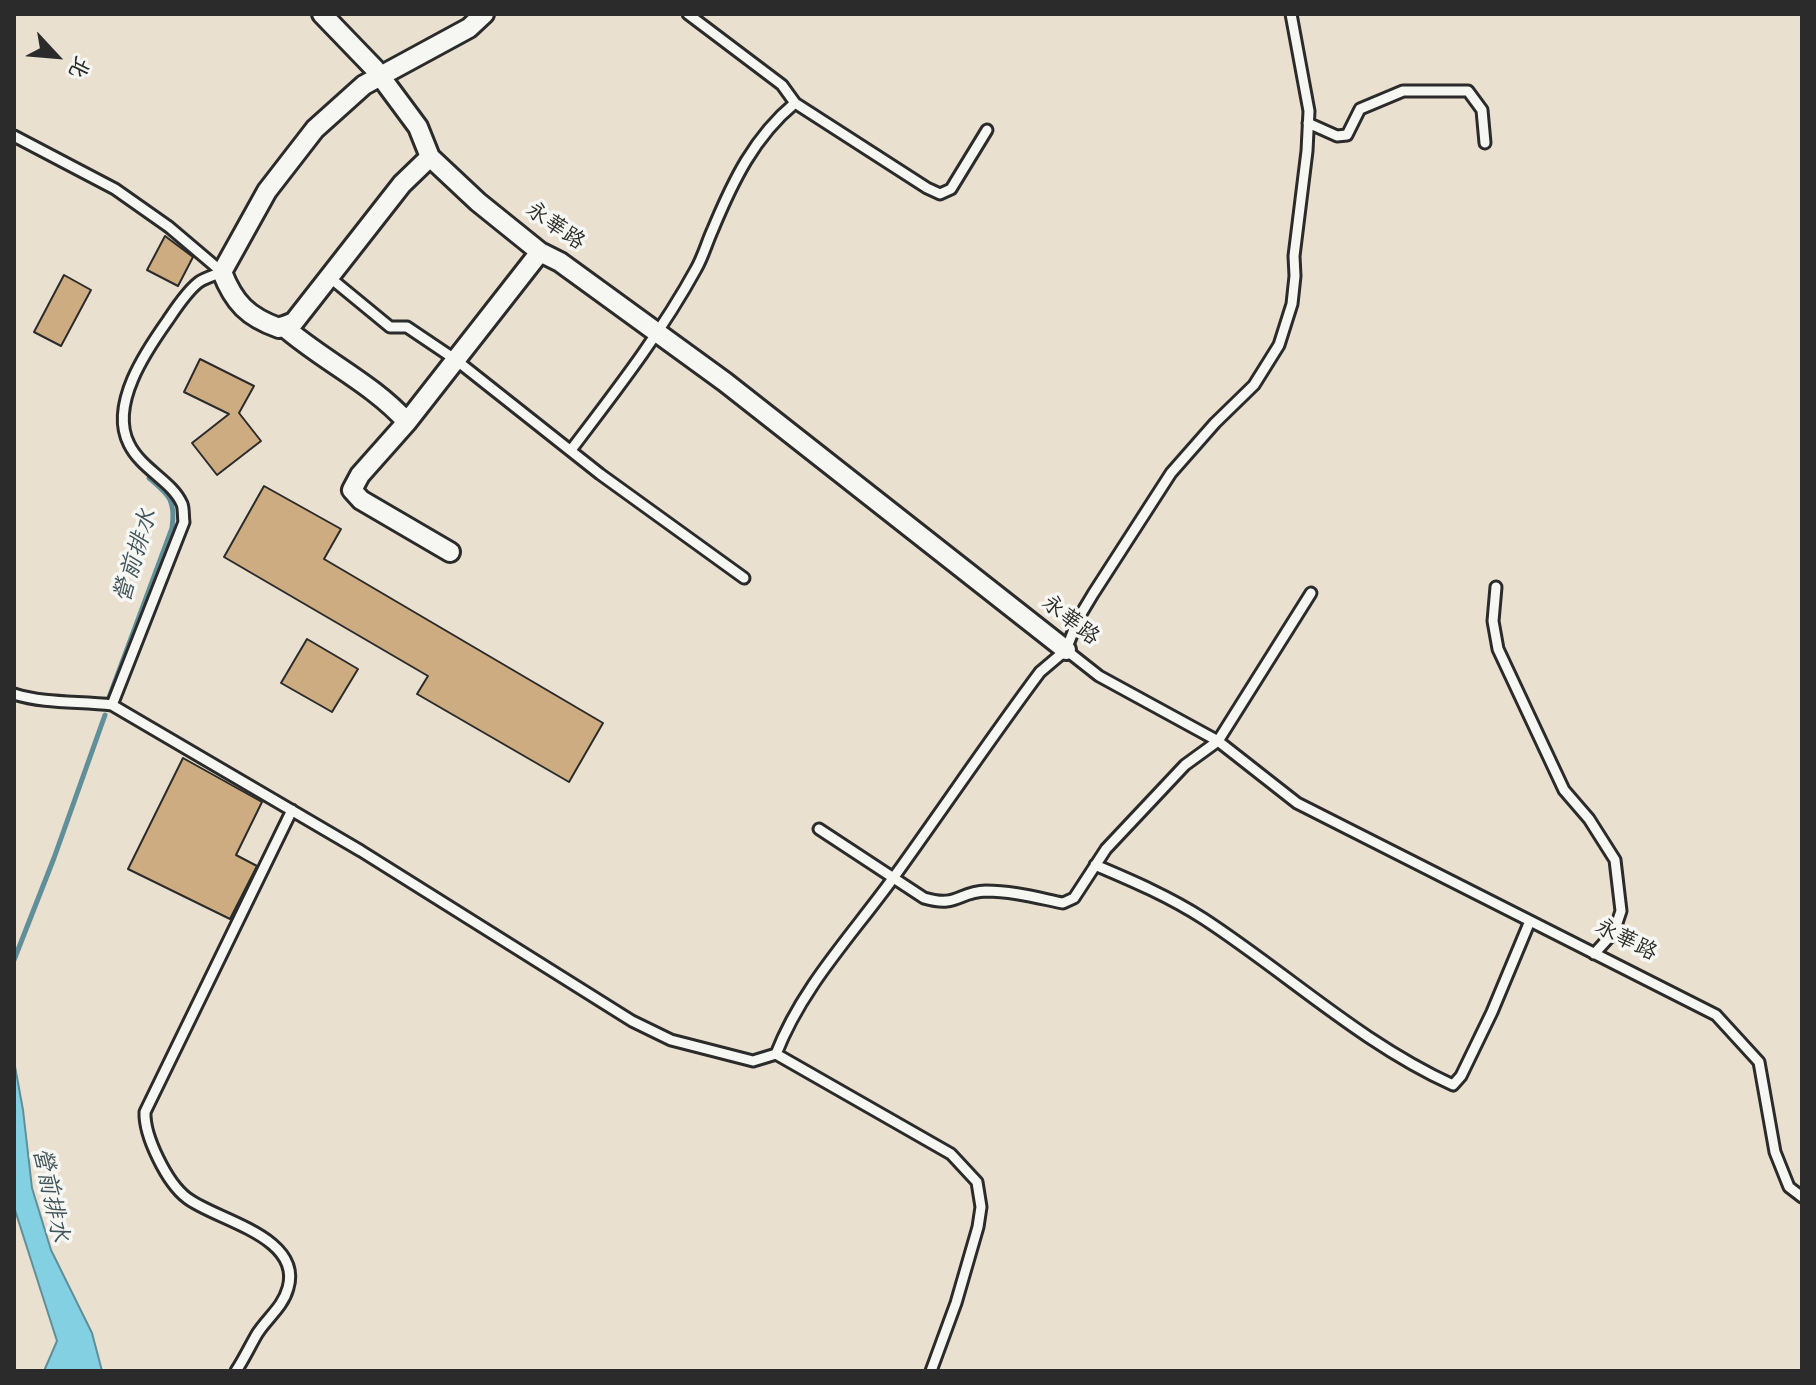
<!DOCTYPE html>
<html>
<head>
<meta charset="utf-8">
<style>
	body { margin:0 }
	#map { position:relative; width:1816px; height:1385px; overflow:hidden; background:#e9e0d0; font-family:Kalam,"LXGW WenKai TC",sans-serif }
	canvas { display:block }
	.frame { position:absolute; inset:0; border:16px solid #2b2b2b; pointer-events:none }
	.north { position:absolute; left:16px; top:16px; width:80px; height:80px; -webkit-text-stroke:6px #f6f6f2; paint-order:stroke; rotate:116deg; font-size:22px; font-weight:700; line-height:32px; text-align:center; color:#2b2b2b }
	.north::after { content:''; display:block; margin:auto; width:28px; height:36px; background:#2b2b2b; clip-path:polygon(50% 0,100% 100%,50% 72%,0 100%) }
</style>
</head>
<body>
<div id="map">
<canvas width="1816" height="1385"></canvas>
<div class="frame"></div>
<div class="north">北</div>
</div>
<script>
const ctx = document.querySelector('canvas').getContext('2d');
ctx.lineJoin = 'round';
function fill(path, color) {
  ctx.fillStyle = color;
  ctx.fill(path, 'evenodd');
}
function strokePath(path, color, width, dash) {
  ctx.strokeStyle = color;
  ctx.lineWidth = width;
  ctx.lineCap = dash ? 'butt' : 'round';
  ctx.setLineDash(dash || []);
  ctx.stroke(path);
}
function label(font, color, halo, rows, align = 'center') {
  ctx.font = font + ' Kalam,"LXGW WenKai TC",sans-serif';
  ctx.lineWidth = 7;
  ctx.setLineDash([]);
  ctx.textBaseline = 'middle';
  ctx.strokeStyle = halo;
  ctx.fillStyle = color;
  for (const [text, x, y, turn = 0] of rows) {
    ctx.save();
    ctx.translate(x, y);
    ctx.rotate((+turn || 0) * Math.PI / 180);
    ctx.textAlign = isNaN(turn) ? turn : align;
    if (halo) ctx.strokeText(text, 0, 0);
    ctx.fillText(text, 0, 0);
    ctx.restore();
  }
}
const water = new Path2D(`
	M14,1061L23,1110L32,1188L51,1250L92,1333L102,1371H44L57,1341L14,1207Z`);
fill(water, '#84d0e3');
strokePath(water, '#608e99', 2);
strokePath(new Path2D(`
	M108,700L172,528C176,500 169,495 149,478
	M14,960L54,858L105,715`), '#608e99', 5);
const building = new Path2D(`
	M165,236L193,257L178,286L147,270Z
	M64,275L91,290L61,346L34,332Z
	M200,359L254,386L239,413L261,441L217,475L192,443L229,414L184,392Z
	M264,486L341,529L324,559L603,723L569,782L417,694L428,676L224,557Z
	M307,639L358,669L332,712L281,683Z
	M183,758L262,802L236,855L257,866L230,919L128,869Z`);
fill(building, '#ccac80');
strokePath(building, '#2b2b2b', 2);
const lane = new Path2D(`
	M688,14L782,85L795,103L927,188L940,194L951,189L987,130
	M1308,123L1337,136L1347,135L1360,109L1403,91H1468L1482,110L1485,143
	M14,136L115,189L169,227L222,272C215,275 205,278 199,282C187,291 176,308 168,320C146,351 109,405 129,444C141,469 172,481 182,504C184,509 183,517 184,522L112,705
	M328,276L390,327H407L456,360L600,474L744,578
	M571,450C615,392 661,333 696,269C703,257 707,242 713,229C733,181 754,137 795,103
	M1496,587L1493,621L1498,649L1564,790L1589,819L1615,860L1621,911L1614,932L1594,954
	M1066,650L1099,676L1218,741L1297,803L1716,1015L1759,1062L1775,1152L1789,1187L1802,1197
	M14,694C45,704 80,701 112,705L361,851L632,1021L671,1040L753,1061L776,1054L951,1154L977,1182L981,1207L978,1227L956,1303L931,1371
	M819,829L924,898C958,908 957,892 986,891C1012,891 1038,898 1063,903L1074,898L1106,849L1185,765L1218,741L1311,593
	M1095,865C1133,881 1170,897 1204,919C1288,974 1361,1043 1453,1085L1461,1076L1492,1012L1530,921
	M776,1054C802,987 852,935 894,877C943,809 990,739 1040,672L1066,650L1078,619L1093,594L1171,473L1215,423L1254,385L1279,345L1292,304L1295,276L1294,256L1307,151L1309,111L1291,14
	M236,1371C244,1359 250,1346 257,1334C267,1318 283,1307 288,1288C303,1236 215,1220 187,1198C167,1183 144,1136 145,1112L292,810`);
const street = new Path2D(`
	M322,14L375,69L418,127L430,157L478,202L540,252L560,262L725,382L1066,650
	M430,157L402,184L294,322L279,328C248,317 234,303 222,272L267,191L315,129L364,85L469,28L484,14
	M283,326C323,361 372,383 407,422
	M450,552L361,500L352,490L360,475L407,422L540,252`);
strokePath(lane, '#2b2b2b', 15);
strokePath(street, '#2b2b2b', 24);
strokePath(lane, '#f6f6f2', 9);
strokePath(street, '#f6f6f2', 18);
label('22px', '#2b2b2b', '#f6f6f2', [
	["永華路",554,228,35],
	["永華路",1069,622,38],
	["永華路",1625,942,27]
]);
label('italic 24px', '#415459', '#f6f6f2', [
	["營前排水",138,557,-73],
	["營前排水",48,1195,78]
]);
</script>
</body>
</html>
